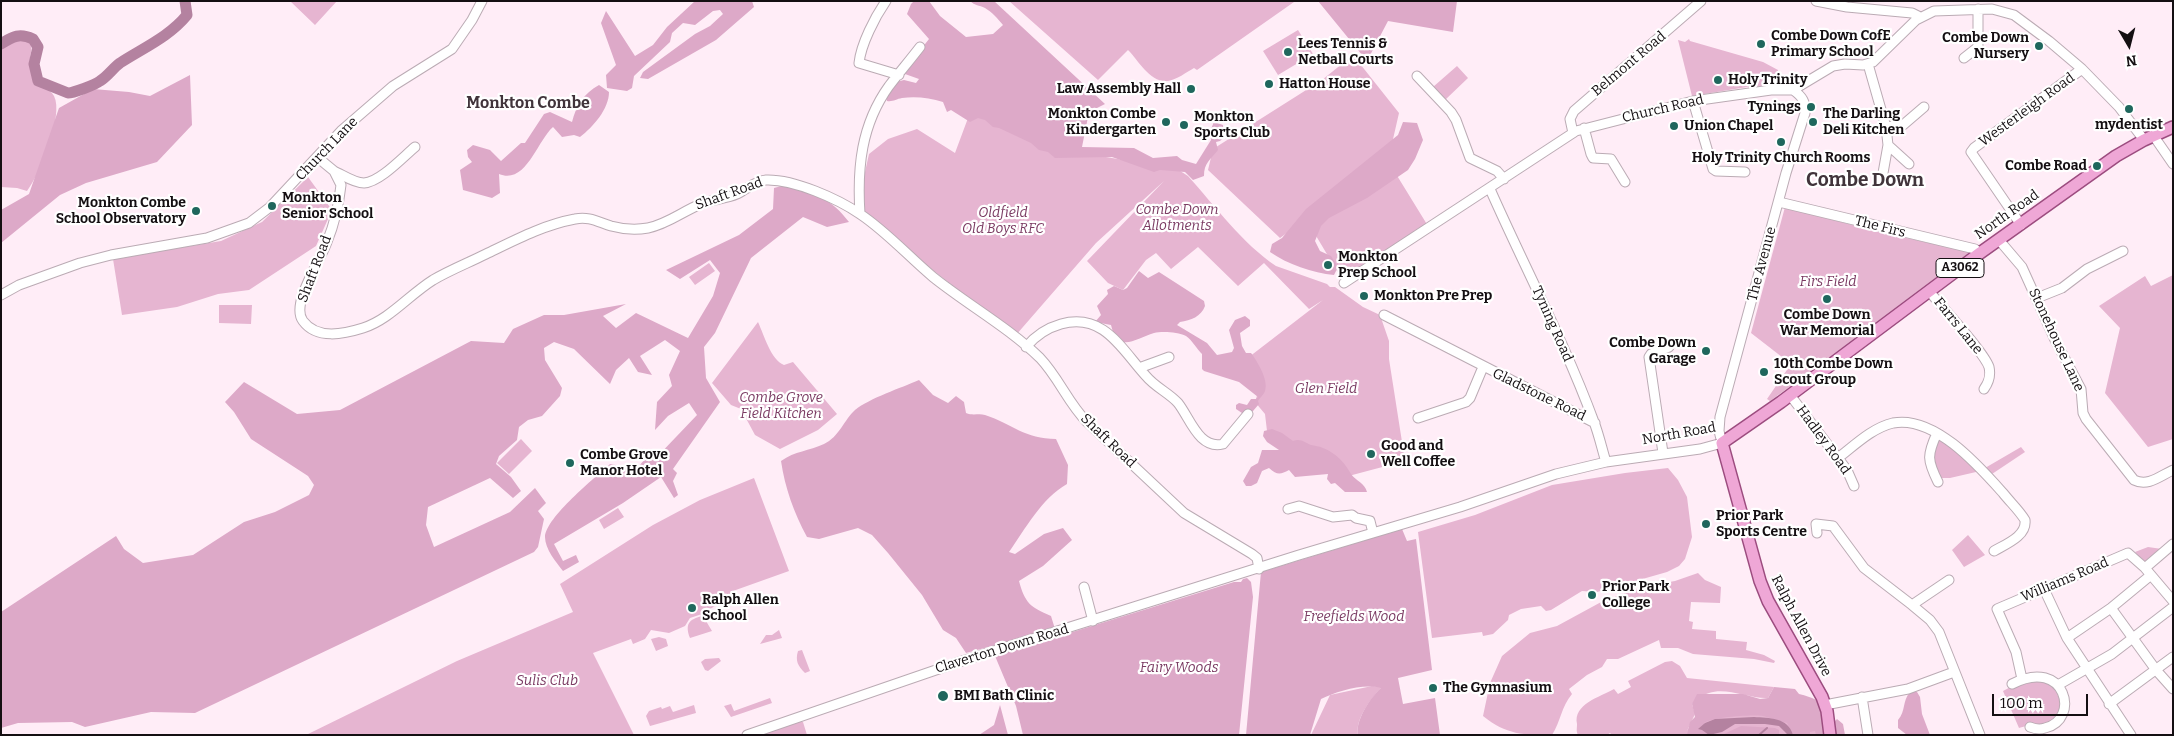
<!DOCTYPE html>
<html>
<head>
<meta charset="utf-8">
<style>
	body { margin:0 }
	#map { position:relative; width:2174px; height:736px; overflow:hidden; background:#ffedf7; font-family:Bitter,serif }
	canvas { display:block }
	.frame { position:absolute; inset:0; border:2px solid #140f12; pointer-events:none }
	.north { position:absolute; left:2104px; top:20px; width:50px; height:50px; -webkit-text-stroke:4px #fff; paint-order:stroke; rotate:172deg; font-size:14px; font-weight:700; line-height:20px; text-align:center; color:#140f12 }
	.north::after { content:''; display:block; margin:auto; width:18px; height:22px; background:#140f12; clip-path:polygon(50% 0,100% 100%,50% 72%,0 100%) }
	.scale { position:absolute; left:1992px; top:694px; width:96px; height:22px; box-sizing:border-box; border:2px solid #140f12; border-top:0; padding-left:6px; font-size:15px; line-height:18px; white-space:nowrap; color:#140f12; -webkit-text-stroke:4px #fff; paint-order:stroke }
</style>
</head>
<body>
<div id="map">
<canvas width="2174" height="736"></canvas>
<div class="frame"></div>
<div class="north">N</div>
<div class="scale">100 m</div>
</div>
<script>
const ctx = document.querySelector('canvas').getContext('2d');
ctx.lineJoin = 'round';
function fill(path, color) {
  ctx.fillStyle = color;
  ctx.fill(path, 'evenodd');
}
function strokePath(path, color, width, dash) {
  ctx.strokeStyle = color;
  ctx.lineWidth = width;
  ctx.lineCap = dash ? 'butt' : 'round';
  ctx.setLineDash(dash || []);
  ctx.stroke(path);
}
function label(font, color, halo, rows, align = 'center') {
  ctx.font = font + ' Bitter,serif';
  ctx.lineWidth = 4.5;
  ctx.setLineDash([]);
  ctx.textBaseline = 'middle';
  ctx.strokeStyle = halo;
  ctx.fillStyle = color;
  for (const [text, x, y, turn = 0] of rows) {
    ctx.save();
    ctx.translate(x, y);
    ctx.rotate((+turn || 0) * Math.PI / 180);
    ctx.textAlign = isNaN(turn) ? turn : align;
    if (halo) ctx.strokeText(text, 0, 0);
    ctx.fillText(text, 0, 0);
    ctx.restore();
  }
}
fill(new Path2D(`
	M290,1H337L315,25Z
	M1009,1H1294V2L1197,70L1194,68C1187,72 1176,80 1168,81C1150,83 1139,61 1128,50L1098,80Z
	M1298,30L1313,54L1278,75L1263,51Z
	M19,39C39,42 29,51 30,63C30,70 33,77 35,83C41,87 50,89 54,96C64,115 40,174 27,191L17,188L1,187V48Z
	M1689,39L1690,41L1763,62L1778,70L1781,85L1747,87L1692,96L1678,40L1685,42Z
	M1353,55L1399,113L1388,161L1428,226L1343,277L1340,276L1306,219L1280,238L1208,170L1213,149L1322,80Z
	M1457,66L1468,78L1445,100L1433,87Z
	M971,110L1061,157H1106L1177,169L1188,176C1215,206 1243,244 1276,266L1327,284L1330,287H1335L1363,307L1380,315L1389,341V359L1405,461L1341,478L1267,431L1265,414L1255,402L1260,386L1249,357L1323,300L1309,309L1264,263L1238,286L1198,247L1171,269L1156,253L1146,260L1123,290L1108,283L1087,261L1164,181L1096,243L1016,335L916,257L865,213L863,181L869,154L888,139L917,129L955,153Z
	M308,177L332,210L316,246L249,290L218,294L177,307L122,315L113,259L221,241L262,222Z
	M1785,207L1879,232L1971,252L1928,286L1770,401L1767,399L1791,364L1751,333Z
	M709,263L715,271L695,285L689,277Z
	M2173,275V439L2148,447L2105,393L2120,328L2099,306L2145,276L2151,286Z
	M219,305H252L251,324L219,323Z
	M758,322C764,335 771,360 784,365L793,362L837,414L818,430L780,449L755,435L741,409L731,405L712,383Z
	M521,439L532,451L509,474L497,463Z
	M1938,440H1942L1976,467V472L1950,478H1941L1936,473L1931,453Z
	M2021,447L2025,452L1992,474L1985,468Z
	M1668,468L1678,480L1687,497L1692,537L1685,559L1679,566L1667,572L1597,592L1582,591L1551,610L1546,611L1541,606L1521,609L1509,615L1508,620L1493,634L1483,636L1482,632L1432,638L1418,532L1475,515L1552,485L1625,473Z
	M754,478L789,571L733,591L723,601L702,614L690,618L685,626L669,633L651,630L645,639L633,644L631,639L593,653L634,735H306L457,661L573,612L560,584L653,525L700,500Z
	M618,508L624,517L604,529L599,520Z
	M1968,535L1985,555L1964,567L1952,550Z
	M2148,547L2162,549L2145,564L2135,552Z
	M1698,573L1705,580L1721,587L1720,603L1691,602L1689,621L1693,622L1692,629L1716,631V639L1747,642L1746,650L1764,655L1775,661L1774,663L1754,659L1693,654L1678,648H1661L1659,640L1618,659H1607L1602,667L1587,675L1569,689L1572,694C1561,707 1561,721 1552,735C1524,735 1506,735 1483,716L1490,683L1502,656L1530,633L1557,626L1603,601L1647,586L1675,581Z
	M703,616L712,631L690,638C685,625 688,619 703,616Z
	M779,630L782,638L760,644L766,635H772Z
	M659,637L666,639L668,646L656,651L651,639Z
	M802,650L810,671L805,673C798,666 795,661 798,651Z
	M719,658L721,661L708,671L705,670L701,662L705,659Z
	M1672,661L1680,666L1687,678L1774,687L1768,698C1750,699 1727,687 1709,693C1703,694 1697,701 1692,704L1695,714L1687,731L1702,706L1782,714L1825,735H1612L1610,733L1607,735H1578C1576,731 1577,729 1577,724C1573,704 1600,697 1614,689L1618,694L1631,687L1628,681L1665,662Z
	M2022,681H2050C2062,699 2070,723 2039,727C2030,728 2029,724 2019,728L2003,691Z
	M1372,686L1382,687C1371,698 1355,719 1358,735H1311L1330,695Z
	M770,698L772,703L731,717L724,706L731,704L734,711Z
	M694,705L696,713L650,726L646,716L649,711L661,707L662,709L670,706L673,712Z
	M797,722H803L807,735H762Z`), '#e6b5d1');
fill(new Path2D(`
	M695,1H752L754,7L716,40L648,79L640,78L643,72L695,34L710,26L723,14L720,10L713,11L695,25L683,23L672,33L670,42L634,76L632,88L627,91L607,88L606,75L616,65L601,23L606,11L635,56L653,45L667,27Z
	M914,1H929L940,16L966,37L993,34L1003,25C998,19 992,12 985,8C979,5 975,6 970,1H994L1105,104L1089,112L1082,147L1134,148L1153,158L1177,156L1182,160L1196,164L1211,140L1210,131L1214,122L1223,125V138L1220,141L1216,142L1218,150C1210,160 1204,163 1204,176L1193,180L1185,172L1160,170L1154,172L1112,157L1055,158L1048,152L1039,150L1031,143L999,128L993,127L985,120L978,118L970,122L951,110L947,112L943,102C930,98 916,96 902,98C896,99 893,102 887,101L886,97L896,82L904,80L916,83L919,79L905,74L907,67L929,39L907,14L911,4Z
	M1318,1H1457L1453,32L1388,21L1367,61Z
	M190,75L192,125L157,162L86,183L60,195L1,243V210L29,194L59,108L93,89L129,92L150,96Z
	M599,85L609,92C609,109 593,127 580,137L574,135L562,137L553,127C537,141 526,185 499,174L500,193L492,198L463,190L460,170L472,162L468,157L467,150L473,145L490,150L501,161L521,143H525L544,114L550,112L572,122C576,106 584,93 599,85Z
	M1403,122L1417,123L1423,140L1415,159L1408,170L1367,198L1329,218L1321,226L1315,241L1320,251L1331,256L1338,267L1334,275C1313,273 1287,264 1270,252L1272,244L1282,238L1306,209L1398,135Z
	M789,184C815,194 832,199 849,222L827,227L803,217L751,258L715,333L704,347L706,378L720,402L673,469L677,473L673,481L678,495L674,498L661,477L623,503L554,544L563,561L576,555L579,562L563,571C556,562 545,549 545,537C546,517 595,478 610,464L637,469L647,456L655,459L697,415L689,403L668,416L655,430L657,402L672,386L669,375L680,351L665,340L640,356L652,375L638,372L629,358L616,370L610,384L574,349L554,342L544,348L545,360L562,388L560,396L542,416L528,420L519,427L517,440L499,456L496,464L511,477L521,491L513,498L490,478L428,507L426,525L434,547L510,512L535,488L546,503L538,511L544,519L538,547L534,552L195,713L151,712L85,727L72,722L18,723L1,728V612L116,536L124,549L143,563L193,555L244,522L275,512L309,495L314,485L308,476L251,439L234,412L225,402L244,382L297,414L340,410L471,341L504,343L513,329L544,315H564L626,304L603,316L616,328L636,313L688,338L713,296L720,273L710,260L680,279L666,270L739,235L773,209L774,188Z
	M1139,271L1148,278L1159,272L1204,301L1205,306C1201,317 1191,320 1180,322L1177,325L1207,343L1217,355L1232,352L1234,348L1229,330L1235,320L1245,316L1250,320V326L1240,333L1242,346L1246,353H1251C1257,361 1269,380 1265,391C1264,394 1260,398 1258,401L1259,404L1253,411L1242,413L1236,409V405L1239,403L1247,405L1251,399H1256L1258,397L1239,382L1204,371L1202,369V354C1197,349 1192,340 1186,336C1178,332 1162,331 1154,333C1136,338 1118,355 1111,325L1095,322L1101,315L1097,306L1108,294L1107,290L1114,286L1123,290L1127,288Z
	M919,380L933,395L948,403L956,396L964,402L966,413C973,416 979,413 985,415C1012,424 1025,439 1056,439L1068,465L1067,484C1041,499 1026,528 1009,552L1015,554L1044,534L1063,528L1072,540L1043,566L1019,581C1025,603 1030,607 1051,616L1055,629L966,653L956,638L943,630L922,595L888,553L872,535L858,528L819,539L807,537C794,513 785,488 781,461C795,451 809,451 824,444C839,437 844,420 855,410C870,398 901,388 919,380Z
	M1272,429L1282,433L1293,441C1301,438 1304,442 1311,445C1315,446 1319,446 1323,448C1336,453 1345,463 1351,474C1356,481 1365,483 1367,492H1345L1335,483L1331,484L1327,479L1328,474L1295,477L1289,470C1280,475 1277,475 1269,468L1262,471L1257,483L1251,486H1246L1243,481L1251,467L1258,463L1262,450H1279L1267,442L1263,436L1264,431Z
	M1402,529L1407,541L1416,539L1432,670L1398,678L1403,704L1435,698L1440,735H1358C1355,720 1371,697 1381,688C1364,683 1337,691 1321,699L1310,735H1246L1261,572Z
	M1247,578L1251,582L1253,597L1239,735H1023L1016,706L995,656L1234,582H1241L1243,579Z
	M1774,687L1795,689L1799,694C1828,701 1824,708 1828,735H1816L1815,731L1810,732V735H1793L1787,723C1779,721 1771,718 1763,716C1753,714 1711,717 1704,723L1706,732L1712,735H1687L1690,722L1695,717L1692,704L1697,694H1743L1760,699L1768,698Z
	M1910,692H1917L1920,697L1922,714L1930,735H1907L1898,728V720C1906,711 1902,701 1910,692Z
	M1000,705L1008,735H979L994,725Z
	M1837,719L1843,724L1845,735H1834L1833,723Z
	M1741,726L1775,728L1779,730V735H1722Z`), '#dda9c8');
fill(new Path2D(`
	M1754,717C1769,718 1788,717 1793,735H1788L1779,726L1765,724H1735L1722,732L1709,735L1702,730L1698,729L1705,723L1715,719Z`), '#b482a0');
strokePath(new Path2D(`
	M1759,735L1767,728`), '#b482a0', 2);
strokePath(new Path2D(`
	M1,44C13,36 20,33 33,39L38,47L34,64L38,81L68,93C73,93 95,85 100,81C108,76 113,68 120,63C143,48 169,37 187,15L185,1`), '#b482a0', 11);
const minor = new Path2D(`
	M886,1C875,17 861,44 859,63L899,75
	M1816,1L1847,7L1912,13L1920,17
	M1964,58L1978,47V9
	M1868,64L1886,127L1888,145L1909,164
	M1417,76L1451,112L1456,120L1470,158L1497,171L1504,179
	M1693,101L1713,169L1716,171L1745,172
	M1886,127L1903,125L1924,107
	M1584,128L1591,154L1593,158L1611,159L1625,182
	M1573,133L1570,119L1574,111L1701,1
	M2153,135L2173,164
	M317,157L334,171L341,185C339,203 334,225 327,242C321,260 290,304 303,321C317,340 344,334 363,328C389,320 409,295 433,280C450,270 468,263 486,254C515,240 543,225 575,219C589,216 598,222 611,226C622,229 637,230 648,228C668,224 683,211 701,204C713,199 726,199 737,194C747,189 755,181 766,180C794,179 838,199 860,214C887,232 909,257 933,277C968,305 1008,327 1040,358C1059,378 1068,403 1087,422L1184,513L1252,554L1257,558L1259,569
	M334,171C343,175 354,183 364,183C380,182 403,157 415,147
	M1883,173L1888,145
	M1490,189C1524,266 1565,343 1594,422C1599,435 1602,449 1606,462
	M1779,202L1975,249L1980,253
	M860,214C857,168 861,125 889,86C899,73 910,60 920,47
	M2021,225L1971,152L1974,148L2082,69
	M1999,240L2022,267L2055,340L2081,389L2083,413L2086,419L2134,480C2148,487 2160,476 2173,470
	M1344,283L1576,131L1693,101L1771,90H1793L1833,66L1845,64L1863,65L1873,62L1916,20L1934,11L1992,9L2014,15L2049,41L2082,69L2119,107L2144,140
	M1929,291C1941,306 1984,352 1989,367C1991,376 1989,382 1984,389
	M1,295L19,285L80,263L111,255L207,238L249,223L270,207L341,131L393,86L452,49L472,20L482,1
	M2037,298L2062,288L2087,269L2123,251
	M1384,315L1595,423
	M1026,347C1035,336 1047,328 1061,324C1104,312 1122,350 1146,376C1155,387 1169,393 1178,403C1190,418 1199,450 1223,444L1248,414
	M1139,368L1169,357
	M1790,395L1847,470L1854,486
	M1418,418L1466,402L1470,398L1483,367
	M1937,433C1927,455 1927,460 1938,482
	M1663,453L1649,357L1651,354L1669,347
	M1838,458C1855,445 1872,428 1893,423C1934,415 1978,465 2003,493C2010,502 2019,510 2025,520C2027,536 2006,544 1994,551
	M1288,509L1299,506L1333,517L1352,515L1356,518L1370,521L1373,533
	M1817,533L1816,524L1833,526L1864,568L1912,605L1930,620L1939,632L1980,735
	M2145,568L2173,544
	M1084,587L1093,621
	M2044,589L2067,638L2131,735
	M1912,605L1949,580
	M2111,608L2156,670L2173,689
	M2067,638L2111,608L2151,575
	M2022,679L2016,652L1997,609L2128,553L2145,568L2173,601
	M2012,684C2066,656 2081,720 2045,728C2039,730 2035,729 2030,727
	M2058,685L2112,654L2173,607
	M1862,697L1868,735
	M2109,704L2173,657
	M1825,705L1908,689L1954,672
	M747,735L962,661L1299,555L1460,507L1556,474L1606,462L1700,449L1722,443L1719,431L1720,417L1786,173L1805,113C1806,102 1802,96 1793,90`);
const major = new Path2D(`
	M1830,735L1827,711L1822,697L1768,601L1760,581L1722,443L1781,402L1980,253L2116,156L2144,140L2173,127`);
strokePath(minor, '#bbabb4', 11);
strokePath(major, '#9c4c7f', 14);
strokePath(minor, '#fff', 9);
strokePath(major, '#efa7d6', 11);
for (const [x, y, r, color] of [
	[1761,44,5,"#1f675d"],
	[2039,46,5,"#1f675d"],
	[1288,52,5,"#1f675d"],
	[1718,80,5,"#1f675d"],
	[1269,84,5,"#1f675d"],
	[1191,89,5,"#1f675d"],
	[1811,107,5,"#1f675d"],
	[2129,109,5,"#1f675d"],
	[1166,122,5,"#1f675d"],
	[1813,122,5,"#1f675d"],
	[1184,125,5,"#1f675d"],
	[1674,126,5,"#1f675d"],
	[1781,142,5,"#1f675d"],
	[2097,166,5,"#1f675d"],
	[272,206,5,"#1f675d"],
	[196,211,5,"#1f675d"],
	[1328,265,5,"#1f675d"],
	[1364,296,5,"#1f675d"],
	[1827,299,5,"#1f675d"],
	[1706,351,5,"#1f675d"],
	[1764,372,5,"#1f675d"],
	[1371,454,5,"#1f675d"],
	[570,463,5,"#1f675d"],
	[1706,524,5,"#1f675d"],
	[1592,595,5,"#1f675d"],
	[692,608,5,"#1f675d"],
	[1433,688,5,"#1f675d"],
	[943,696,6,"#1f675d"]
]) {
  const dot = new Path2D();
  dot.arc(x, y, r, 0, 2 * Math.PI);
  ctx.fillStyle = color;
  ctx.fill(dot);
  strokePath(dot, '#fff', 2);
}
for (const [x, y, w] of [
	[1960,268,48]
]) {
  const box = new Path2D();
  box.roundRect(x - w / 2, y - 9.5, w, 19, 4);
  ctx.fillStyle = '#fff';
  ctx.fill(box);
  strokePath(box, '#140f12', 1);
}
label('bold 12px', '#140f12', null, [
	["A3062",1960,268]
]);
label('bold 14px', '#140f12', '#fff', [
	["Combe Down CofE",1771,36],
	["Primary School",1771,52],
	["Combe Down",2029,38,"right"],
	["Nursery",2029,54,"right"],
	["Lees Tennis &",1298,44],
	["Netball Courts",1298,60],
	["Holy Trinity",1728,80],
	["Hatton House",1279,84],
	["Law Assembly Hall",1181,89,"right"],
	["Tynings",1801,107,"right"],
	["Monkton Combe",1156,114,"right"],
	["Kindergarten",1156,130,"right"],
	["The Darling",1823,114],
	["Deli Kitchen",1823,130],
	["Monkton",1194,117],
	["Sports Club",1194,133],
	["mydentist",2129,125,"center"],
	["Union Chapel",1684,126],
	["Holy Trinity Church Rooms",1781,158,"center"],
	["Combe Road",2087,166,"right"],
	["Monkton",282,198],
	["Senior School",282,214],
	["Monkton Combe",186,203,"right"],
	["School Observatory",186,219,"right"],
	["Monkton",1338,257],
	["Prep School",1338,273],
	["Monkton Pre Prep",1374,296],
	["Combe Down",1827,315,"center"],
	["War Memorial",1827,331,"center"],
	["Combe Down",1696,343,"right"],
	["Garage",1696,359,"right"],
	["10th Combe Down",1774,364],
	["Scout Group",1774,380],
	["Good and",1381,446],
	["Well Coffee",1381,462],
	["Combe Grove",580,455],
	["Manor Hotel",580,471],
	["Prior Park",1716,516],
	["Sports Centre",1716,532],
	["Prior Park",1602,587],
	["College",1602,603],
	["Ralph Allen",702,600],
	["School",702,616],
	["The Gymnasium",1443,688],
	["BMI Bath Clinic",954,696]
], 'left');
label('14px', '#140f12', '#fff', [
	["Belmont Road",1629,64,-40],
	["Church Road",1663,109,-13],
	["Westerleigh Road",2027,110,-36],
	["Church Lane",327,149,-46],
	["Shaft Road",729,194,-20],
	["North Road",2007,215,-35],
	["The Firs",1880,227,14],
	["The Avenue",1762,264,-75],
	["Shaft Road",315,269,-69],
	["Tyning Road",1552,324,66],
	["Farrs Lane",1958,326,51],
	["Stonehouse Lane",2056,340,65],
	["Gladstone Road",1539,395,26],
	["North Road",1679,434,-10],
	["Hadley Road",1823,440,54],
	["Shaft Road",1108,441,44],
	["Williams Road",2065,580,-23],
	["Ralph Allen Drive",1801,626,62],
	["Claverton Down Road",1002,649,-17]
]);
label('italic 14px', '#7b3b63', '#fff', [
	["Combe Down",1177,210],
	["Allotments",1177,226],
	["Oldfield",1003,213],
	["Old Boys RFC",1003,229],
	["Firs Field",1828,282],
	["Glen Field",1326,389],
	["Combe Grove",781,398],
	["Field Kitchen",781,414],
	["Freefields Wood",1354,617],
	["Fairy Woods",1179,668],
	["Sulis Club",547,681]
]);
label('bold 16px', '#41343b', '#fff', [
	["Monkton Combe",528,104]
]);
label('bold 19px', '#41343b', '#fff', [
	["Combe Down",1865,181]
]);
</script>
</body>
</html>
